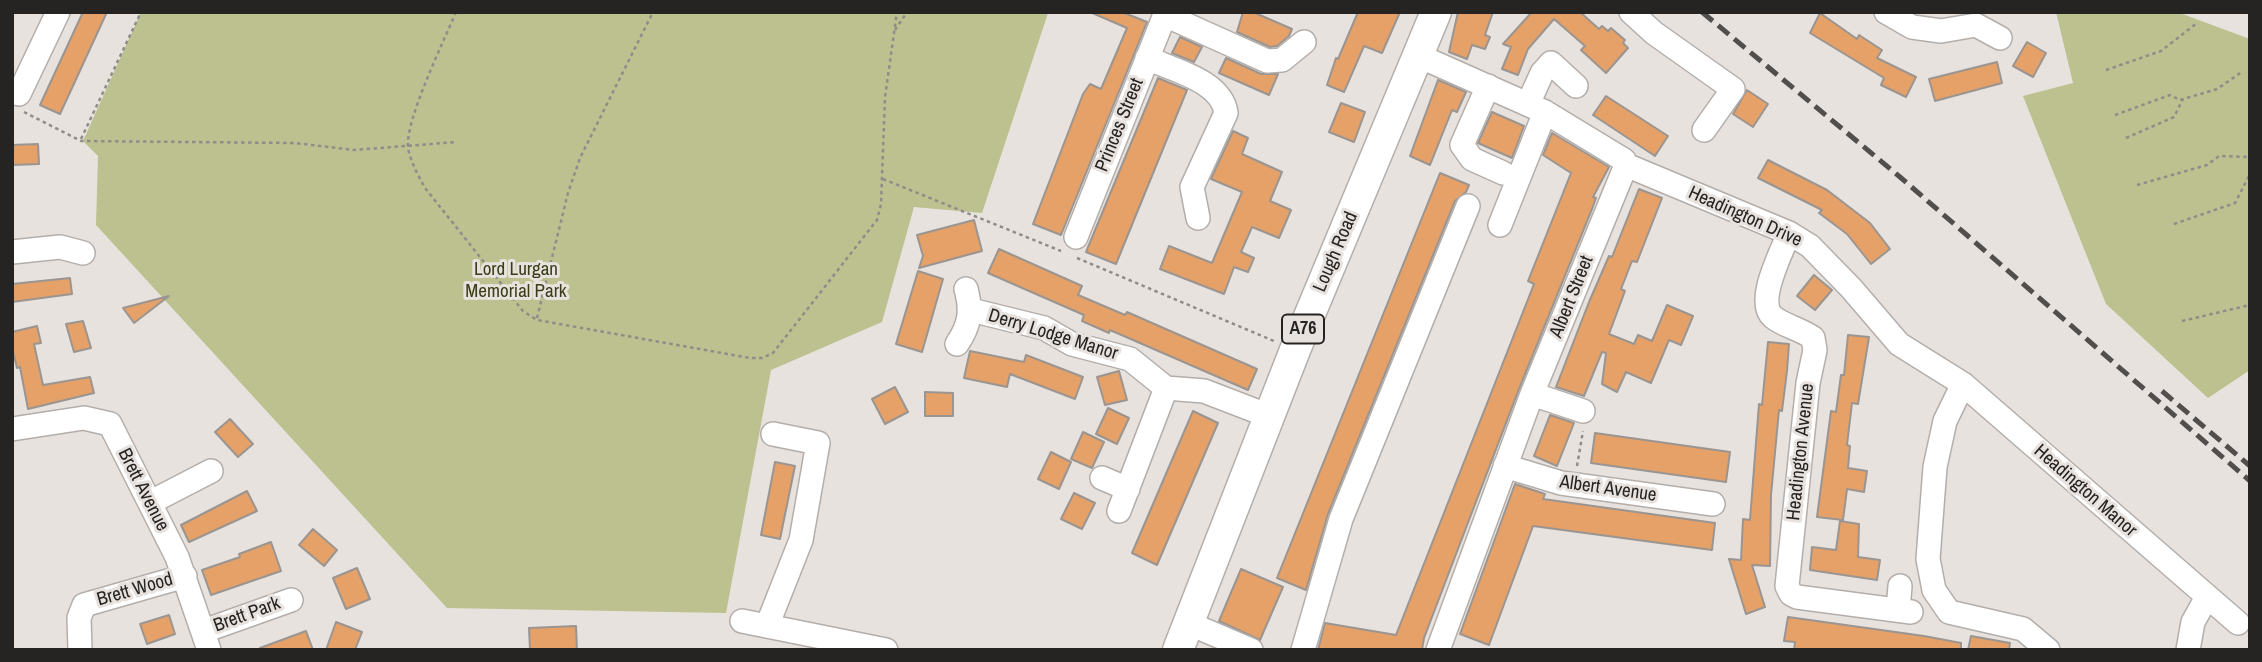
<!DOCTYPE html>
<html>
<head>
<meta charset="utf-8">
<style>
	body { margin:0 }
	#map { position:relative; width:2262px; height:662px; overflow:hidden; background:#e8e2de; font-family:"Archivo Narrow",sans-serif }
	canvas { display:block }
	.frame { position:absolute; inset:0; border:14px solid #262423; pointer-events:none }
</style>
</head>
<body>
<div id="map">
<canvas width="2262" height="662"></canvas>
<div class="frame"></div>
</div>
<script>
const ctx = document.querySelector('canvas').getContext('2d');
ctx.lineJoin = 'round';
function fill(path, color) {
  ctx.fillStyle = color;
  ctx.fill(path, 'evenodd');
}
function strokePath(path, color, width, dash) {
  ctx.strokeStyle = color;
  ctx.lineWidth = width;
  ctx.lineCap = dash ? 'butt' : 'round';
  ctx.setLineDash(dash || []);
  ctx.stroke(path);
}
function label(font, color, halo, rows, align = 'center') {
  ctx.font = font + ' "Archivo Narrow",sans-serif';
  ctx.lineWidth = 6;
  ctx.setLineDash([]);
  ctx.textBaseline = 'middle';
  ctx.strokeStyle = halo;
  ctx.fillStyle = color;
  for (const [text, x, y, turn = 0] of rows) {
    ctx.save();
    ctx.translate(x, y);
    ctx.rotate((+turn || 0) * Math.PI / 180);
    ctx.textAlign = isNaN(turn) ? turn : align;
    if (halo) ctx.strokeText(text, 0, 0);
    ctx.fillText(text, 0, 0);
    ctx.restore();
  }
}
fill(new Path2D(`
	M141,12H1047L1048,13L982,213L914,207L882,322L771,370L726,613L447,608L96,225L98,156L83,141Z
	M2056,12H2177L2250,39V370L2208,398L2106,304L2023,96L2073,83Z`), '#bcc18f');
const building = new Path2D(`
	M83,12H107L60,114L40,105Z
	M1090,12H1122L1147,22L1061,235L1033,224L1083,94L1090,84L1101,89L1127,28Z
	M1243,12H1253L1292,29L1289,36L1277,46L1270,47L1237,32Z
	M1358,12H1400L1382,53L1364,46L1344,92L1327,85L1336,58L1338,59Z
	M1458,12H1493L1485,35L1490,37L1485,49L1472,45L1467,59L1449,52Z
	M1532,12H1580L1599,29L1602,26L1608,31L1611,28L1625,40L1623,43L1628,48L1606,73L1581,50L1585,46L1554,19L1528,49L1518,75L1502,69L1511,47L1503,44Z
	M1820,13L1857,39L1859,35L1882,50L1877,58L1916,77L1906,97L1881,85L1884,78L1810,33Z
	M1180,37L1202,47L1194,62L1172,53Z
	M2027,42L2046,53L2033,77L2013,66Z
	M1226,58L1261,74H1278L1269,95L1219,73Z
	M1997,62L2002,83L1935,101L1929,79Z
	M1158,78L1187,90L1116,264L1086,252Z
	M1438,80L1466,92L1457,112L1452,110L1430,165L1410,156Z
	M1747,90L1768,104L1753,127L1733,114Z
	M1606,96L1668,136L1655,156L1593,115Z
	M1341,103L1365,112L1354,142L1329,132Z
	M1492,112L1524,126L1512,158L1478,143Z
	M1233,131L1248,138L1242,154L1282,172L1270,201L1291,210L1279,238L1252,227L1241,252L1254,258L1248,272L1234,267L1224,294L1160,269L1169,246L1212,263L1242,192L1211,179Z
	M1552,133L1609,167L1593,197L1596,198L1592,209L1519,389L1424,638L1422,650H1318L1325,623L1396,635L1534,284L1528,281L1571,173L1543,155Z
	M38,144L39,164L12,165V145Z
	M1768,160L1827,190L1870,223L1890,249L1871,264L1847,234L1819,213L1822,210L1758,178Z
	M1440,173L1469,185L1466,192L1455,201L1328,514L1306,590L1277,578Z
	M1639,189L1662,198L1637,262L1632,261L1621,289L1625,291L1609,334L1634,344L1638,335L1652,341L1667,305L1693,316L1681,345L1669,340L1651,383L1626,372L1617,392L1602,384L1606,353L1602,352L1584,396L1556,387L1589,302L1609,256L1612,257Z
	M974,220L982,251L919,268L923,256L917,235Z
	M999,249L1082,286L1078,295L1125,315L1127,312L1257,369L1248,390L1110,330L1109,333L1082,321L1084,315L988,273Z
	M918,271L943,279L922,352L896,344Z
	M1814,275L1832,290L1815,310L1797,296Z
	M70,278L72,294L12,302V284Z
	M169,296L134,323L123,308Z
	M83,321L91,348L74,352L66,324Z
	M37,326L41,343L34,344L43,385L90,377L94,393L28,409L20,367L17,368L12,348V332Z
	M1848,335L1869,337L1858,404L1852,403L1847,445L1850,446L1848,468L1867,471L1864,492L1847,489L1843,520L1817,517L1831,411L1836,412L1841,375H1844Z
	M1768,342L1789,344L1787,371L1782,411L1779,410L1771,495L1770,566L1752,565L1765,607L1746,614L1729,559L1741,560L1743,519L1750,520L1759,404L1762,405Z
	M970,351L1024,362L1026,355L1083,377L1075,399L1010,374L1007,387L964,378Z
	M1119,371L1127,400L1105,405L1097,377Z
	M895,387L908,412L885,424L872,399Z
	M925,392L953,393V416H925Z
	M1108,408L1129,418L1117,444L1096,434Z
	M1193,411L1218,423L1157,565L1132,553Z
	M1550,415L1574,423L1557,466L1534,456Z
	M230,419L253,444L238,457L215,432Z
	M1083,432L1104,442L1092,468L1071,459Z
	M1595,433L1730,452L1726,482L1591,463Z
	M1051,452L1071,462L1059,489L1038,479Z
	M775,462L795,466L780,539L761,535Z
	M1515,484L1545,494L1543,499L1715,523L1712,550L1533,526L1489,645L1460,634Z
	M247,491L257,511L189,542L181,525Z
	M1074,493L1095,503L1082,529L1061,519Z
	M1840,521L1859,524L1858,557L1880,560L1877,580L1810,570L1812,547L1836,550Z
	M313,529L337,550L324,566L299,545Z
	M271,542L281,571L211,595L202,570L240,557L239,554Z
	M357,568L370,599L346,609L333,578Z
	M1241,569L1283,587L1260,640L1219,621Z
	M169,615L175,634L147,644L140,624Z
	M1788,617L1924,636L1961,643V650H1794L1795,642L1784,641Z
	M336,622L362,632L355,650H326Z
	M576,626L577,650H530L529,628Z
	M306,631L313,650H260V648Z
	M1971,636L2010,643L2009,650H1968Z`);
fill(building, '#e5a168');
strokePath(building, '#9b9591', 2);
const minor = new Path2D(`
	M1631,12L1654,33L1733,89L1704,130
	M1886,12L1912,27L1941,31L1976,25L2000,38
	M1165,15L1267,61L1282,60L1304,42
	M1419,56L1545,112L1624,160L1626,165L1789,233L1810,246L1851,288L1899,344L1963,384L2238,623
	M1147,58C1173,70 1222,81 1226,113L1192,187L1198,218
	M1488,86L1462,145L1472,159L1503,173
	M12,92L19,94L58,12
	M1528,104L1542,73L1551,63L1576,86
	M1500,225L1545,112
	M1789,233C1782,252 1755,301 1773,317C1784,326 1801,329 1813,338L1815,350L1808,383L1787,586L1791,594L1797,597L1911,612
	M1076,237L1166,12
	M12,252L60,247L83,253
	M971,310L1044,328L1072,344L1130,359L1166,388L1204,391L1269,416
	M957,344C970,325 972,311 966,289
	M1963,384L1945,421L1935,467L1928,559L1934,590L1949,612L2023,629L2048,650
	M1532,394L1583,411
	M12,429L84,418L110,424L177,557L209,650
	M1505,466L1561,483L1713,504
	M1102,478L1128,489
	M151,502L211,471
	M1119,511L1166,388
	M1898,610L1900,586
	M742,621L886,650
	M1188,623L1251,650
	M767,626L801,540L818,443L773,434
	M204,631L291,600
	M80,650L79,618L84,605L185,576
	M1303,650L1341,519L1468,206
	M1438,650L1532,394L1626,165
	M2188,650L2193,622L2207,597`);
const major = new Path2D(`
	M1178,650L1295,350L1436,12`);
strokePath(minor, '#b4aeaa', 26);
strokePath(major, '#b4aeaa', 33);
strokePath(new Path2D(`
	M456,12C444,41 405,120 408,148C411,163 418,175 425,188L523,311L537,320L750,358H762L773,353L877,220L881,204L885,97L897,12
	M895,30L907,12
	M2106,70L2161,51L2197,23
	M24,112L81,141L295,143L354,150L457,142
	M2115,115L2170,95L2180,100L2217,89L2243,71
	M2126,138L2174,117L2183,99
	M81,139L141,12
	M883,179L1061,251
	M2137,185L2207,165L2219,156L2248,157
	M2174,224L2235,203L2249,176
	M1077,258L1274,341
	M537,318L568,193L580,158L653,12
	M2182,321L2250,305
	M1577,466L1583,431`), '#908c89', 2.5, [3.5, 3.5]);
strokePath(minor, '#fff', 23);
strokePath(major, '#fff', 30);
strokePath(new Path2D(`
	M1702,12L1900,177L2250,481
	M2162,391L2250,466`), '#514e4c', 5, [14, 7]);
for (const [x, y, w] of [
	[1303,329,42]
]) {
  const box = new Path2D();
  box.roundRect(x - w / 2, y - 14.5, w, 29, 5);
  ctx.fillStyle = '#e8e2de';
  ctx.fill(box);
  strokePath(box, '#262423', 2);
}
label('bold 18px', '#262423', null, [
	["A76",1303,329]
]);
label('19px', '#262423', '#e8e2de', [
	["Princes Street",1120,125,-68],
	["Headington Drive",1745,217,24],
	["Lough Road",1336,252,-67],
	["Albert Street",1572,297,-68],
	["Derry Lodge Manor",1053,335,17],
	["Headington Avenue",1801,452,-84],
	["Albert Avenue",1608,489,8],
	["Brett Avenue",143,490,63],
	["Headington Manor",2085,491,41],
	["Brett Wood",135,590,-16],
	["Brett Park",247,615,-20]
]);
label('19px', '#3a3d18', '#e8e2de', [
	["Lord Lurgan",516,270],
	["Memorial Park",516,292]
]);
</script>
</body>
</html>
